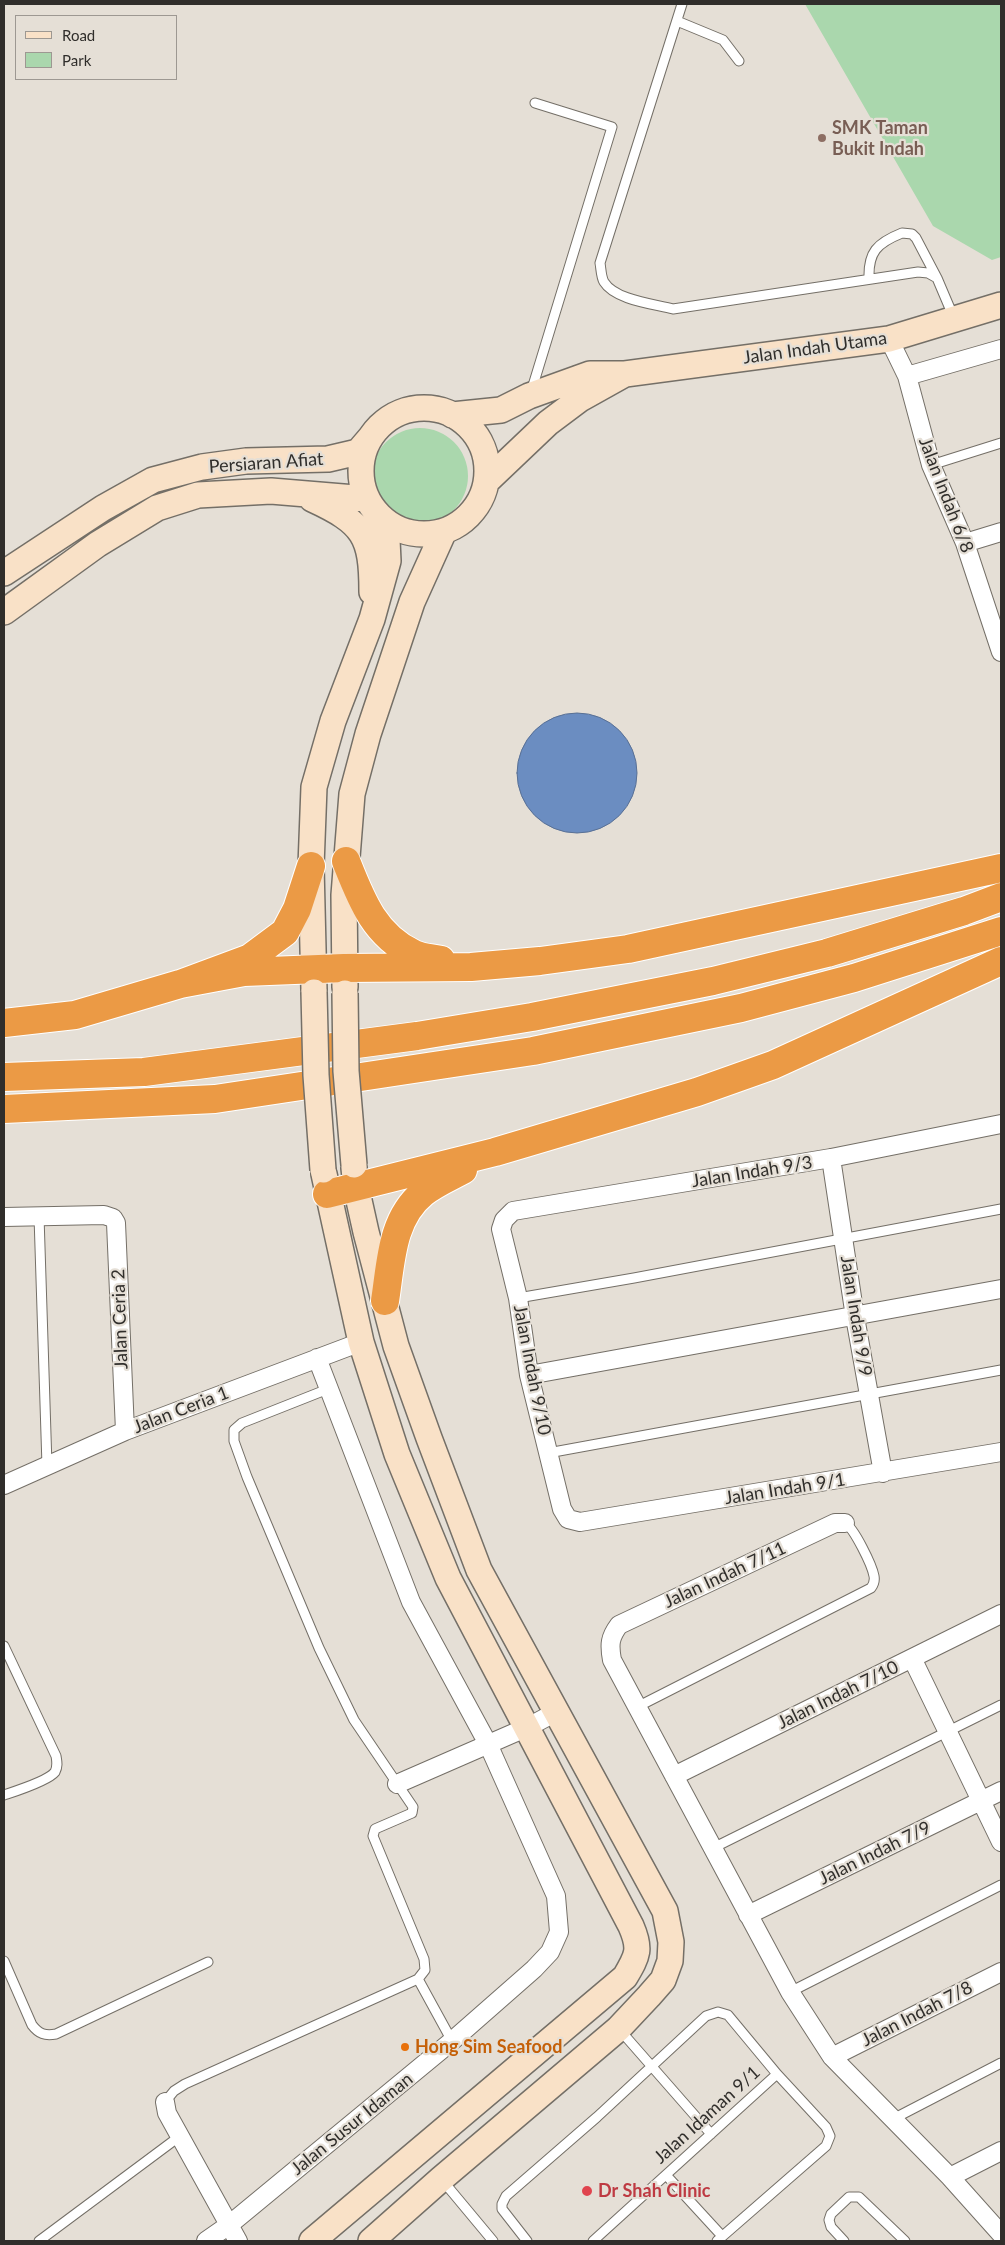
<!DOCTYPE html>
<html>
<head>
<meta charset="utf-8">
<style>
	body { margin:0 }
	#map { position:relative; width:1005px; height:2245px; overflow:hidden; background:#e5dfd6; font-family:Lato,sans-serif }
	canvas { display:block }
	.frame { position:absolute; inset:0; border:5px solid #302e2b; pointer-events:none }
	.legend { position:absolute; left:15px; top:15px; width:162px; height:65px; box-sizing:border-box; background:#e5dfd6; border:1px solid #9d9892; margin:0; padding:6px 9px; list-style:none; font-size:15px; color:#302e2b }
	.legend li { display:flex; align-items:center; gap:10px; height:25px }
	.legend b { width:25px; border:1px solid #9d9892 }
</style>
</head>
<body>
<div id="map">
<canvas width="1005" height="2245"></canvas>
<div class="frame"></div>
<ul class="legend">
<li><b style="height:6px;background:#f9e1c7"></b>Road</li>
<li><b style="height:14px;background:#aad7ad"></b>Park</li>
</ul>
</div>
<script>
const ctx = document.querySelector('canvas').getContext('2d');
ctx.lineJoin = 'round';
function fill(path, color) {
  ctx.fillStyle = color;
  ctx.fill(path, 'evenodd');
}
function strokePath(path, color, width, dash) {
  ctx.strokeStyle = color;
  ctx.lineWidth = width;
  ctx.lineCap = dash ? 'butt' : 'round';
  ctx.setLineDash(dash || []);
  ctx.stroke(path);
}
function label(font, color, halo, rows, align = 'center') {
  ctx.font = font + ' Lato,sans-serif';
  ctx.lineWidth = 4.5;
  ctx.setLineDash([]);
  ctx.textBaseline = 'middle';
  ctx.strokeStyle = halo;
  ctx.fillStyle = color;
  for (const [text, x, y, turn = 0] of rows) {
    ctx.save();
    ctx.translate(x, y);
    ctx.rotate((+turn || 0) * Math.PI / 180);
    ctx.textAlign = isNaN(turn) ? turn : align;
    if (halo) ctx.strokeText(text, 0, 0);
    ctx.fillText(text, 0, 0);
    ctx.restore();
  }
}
fill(new Path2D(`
	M805,4H1001V257L992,260L933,226Z
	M372 476a48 48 0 1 1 96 0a48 48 0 1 1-96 0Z`), '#aad7ad');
const water = new Path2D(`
	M517 773a60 60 0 1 1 120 0a60 60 0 1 1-120 0Z`);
fill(water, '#6b8dc1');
strokePath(water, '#597094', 1);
const lane = new Path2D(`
	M682,4L600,263C601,268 601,277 604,282C615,300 654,304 673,309L918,272L928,273L937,278L954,318
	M677,21L723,40L739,61
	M869,279C868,252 877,243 902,233L912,234L916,238L937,278
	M531,392L612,127L535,103
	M931,465L1001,443
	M39,1216L47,1466
	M518,1298L634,1278L1001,1209
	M548,1453L1001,1370
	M4,1646L56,1756C57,1762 58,1766 55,1772C48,1781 16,1791 4,1795
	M637,1707L871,1588C874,1584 875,1581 874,1576C872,1565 854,1528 845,1523
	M713,1848L1001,1705
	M4,1961L32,2025C39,2034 45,2036 56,2034L208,1962
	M418,1979L452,2041
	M790,1992L1001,1885
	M619,2029L711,2134
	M165,2102L174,2091L185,2084L418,1979L425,1970L424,1959L373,1836L375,1829L412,1813L413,1807L354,1720L319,1648L247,1477L234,1441V1430L242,1423L328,1389
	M893,2119L1001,2063
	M666,2175L722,2236
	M443,2181L493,2241
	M39,2241L180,2136
	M527,2241L502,2209V2204L506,2196L597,2117L706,2016L718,2012L728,2015L777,2074L826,2127L830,2136L826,2146L717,2241
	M593,2241L777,2074
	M844,2241L831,2227L829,2220L831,2214L849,2197H859L905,2241`);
const street = new Path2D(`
	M889,339L907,376L931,465L965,543L1001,652
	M907,376L1001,349
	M965,543L1001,532
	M1001,1124L831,1158L513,1211L504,1220L501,1229L518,1298L529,1375L562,1509L568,1519L580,1522L1001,1452
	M831,1158L855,1317L883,1473
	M4,1217L104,1215L113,1218L116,1223L125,1431
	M529,1375L1001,1289
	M4,1485L125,1431L361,1342
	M845,1523H835L619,1625C610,1637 609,1644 612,1660L790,1992L832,2057L950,2177L1001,2234
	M912,1658L1001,1842
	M674,1776L1001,1614
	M397,1784L530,1726L556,1712
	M748,1915L1001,1791
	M832,2057L1001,1972
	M165,2102L167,2113L238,2241
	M950,2177L1001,2151
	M206,2241L229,2225L452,2041L534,1969L550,1952L559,1932L556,1896L488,1744L411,1602L317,1358`);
const secondary = new Path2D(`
	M361 471a63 63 0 1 1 126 0a63 63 0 1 1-126 0Z
	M452,415L501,410L529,396L590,374H625L889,339L1001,305
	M487,481L548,423L580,399L623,375
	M312,499C364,523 372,536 372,592
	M4,573L103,508L153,480L202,467L246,461L328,459L358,452L370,438
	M4,612L98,544L157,508L198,495L271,491L367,499
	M345,987L344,895L352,794L368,734L412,602L444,531
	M314,990L311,866L314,787L333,721L372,619L388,561L387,540L378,515
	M354,1168L356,1187L366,1232L396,1346L429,1438L479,1570L665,1911L671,1942L670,1961L663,1980L649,1996L618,2029L441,2179L371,2241
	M312,2241L625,1977C638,1955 641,1949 631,1926L448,1578L397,1454L361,1342L324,1174`);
const highway = new Path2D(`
	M346,861C361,899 374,935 414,954C422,958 432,958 441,960
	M180,984L244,972L344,968L471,967L540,961L628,949L1001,868
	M4,1023L75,1015L180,984L250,958L285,932L297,909L311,866
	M4,1077L144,1072L417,1036L532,1017L713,981L827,953L964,911L1001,897
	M4,1109L215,1099L533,1051L741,1008L854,978L1001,931
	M327,1194L495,1152L697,1092L773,1065L1001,961
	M385,1301C391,1263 391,1219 423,1193C434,1184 450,1177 463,1170`);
strokePath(lane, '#746f67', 11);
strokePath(street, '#746f67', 20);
strokePath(secondary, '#746f67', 28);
strokePath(highway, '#fff', 30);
strokePath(lane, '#fff', 9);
strokePath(street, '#fff', 18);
strokePath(secondary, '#f9e1c7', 25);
strokePath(highway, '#eb9a45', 28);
const secondaryBridge = new Path2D(`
	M314,992L316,1075L323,1170
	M345,993L346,1071L354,1165`);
strokePath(secondaryBridge, '#746f67', 28, []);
strokePath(secondaryBridge, '#f9e1c7', 25);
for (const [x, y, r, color] of [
	[822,138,5,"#8d6e63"],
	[405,2047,5,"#e8710a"],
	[587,2191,6,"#e0444e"]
]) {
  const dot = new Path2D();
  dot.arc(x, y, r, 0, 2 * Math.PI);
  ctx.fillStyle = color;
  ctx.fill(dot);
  strokePath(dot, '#e5dfd6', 2);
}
label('bold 18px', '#785e54', '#e5dfd6', [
	["SMK Taman",832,128],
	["Bukit Indah",832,149]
], 'left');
label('18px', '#302e2b', '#e5dfd6', [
	["Jalan Indah Utama",815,348,-8],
	["Persiaran Afiat",266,463,-4],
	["Jalan Indah 6/8",946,495,69],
	["Jalan Indah 9/3",752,1172,-9],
	["Jalan Indah 9/9",856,1316,81],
	["Jalan Ceria 2",120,1319,-92],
	["Jalan Indah 9/10",532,1370,79],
	["Jalan Ceria 1",181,1410,-21],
	["Jalan Indah 9/1",785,1489,-9],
	["Jalan Indah 7/11",725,1575,-25],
	["Jalan Indah 7/10",838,1695,-26],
	["Jalan Indah 7/9",875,1853,-26],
	["Jalan Indah 7/8",917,2014,-27],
	["Jalan Idaman 9/1",707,2115,-42],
	["Jalan Susur Idaman",352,2124,-39]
]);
label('bold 18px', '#c56008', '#e5dfd6', [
	["Hong Sim Seafood",415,2047]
], 'left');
label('bold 18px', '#be3a42', '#e5dfd6', [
	["Dr Shah Clinic",598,2191]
], 'left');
</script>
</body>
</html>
